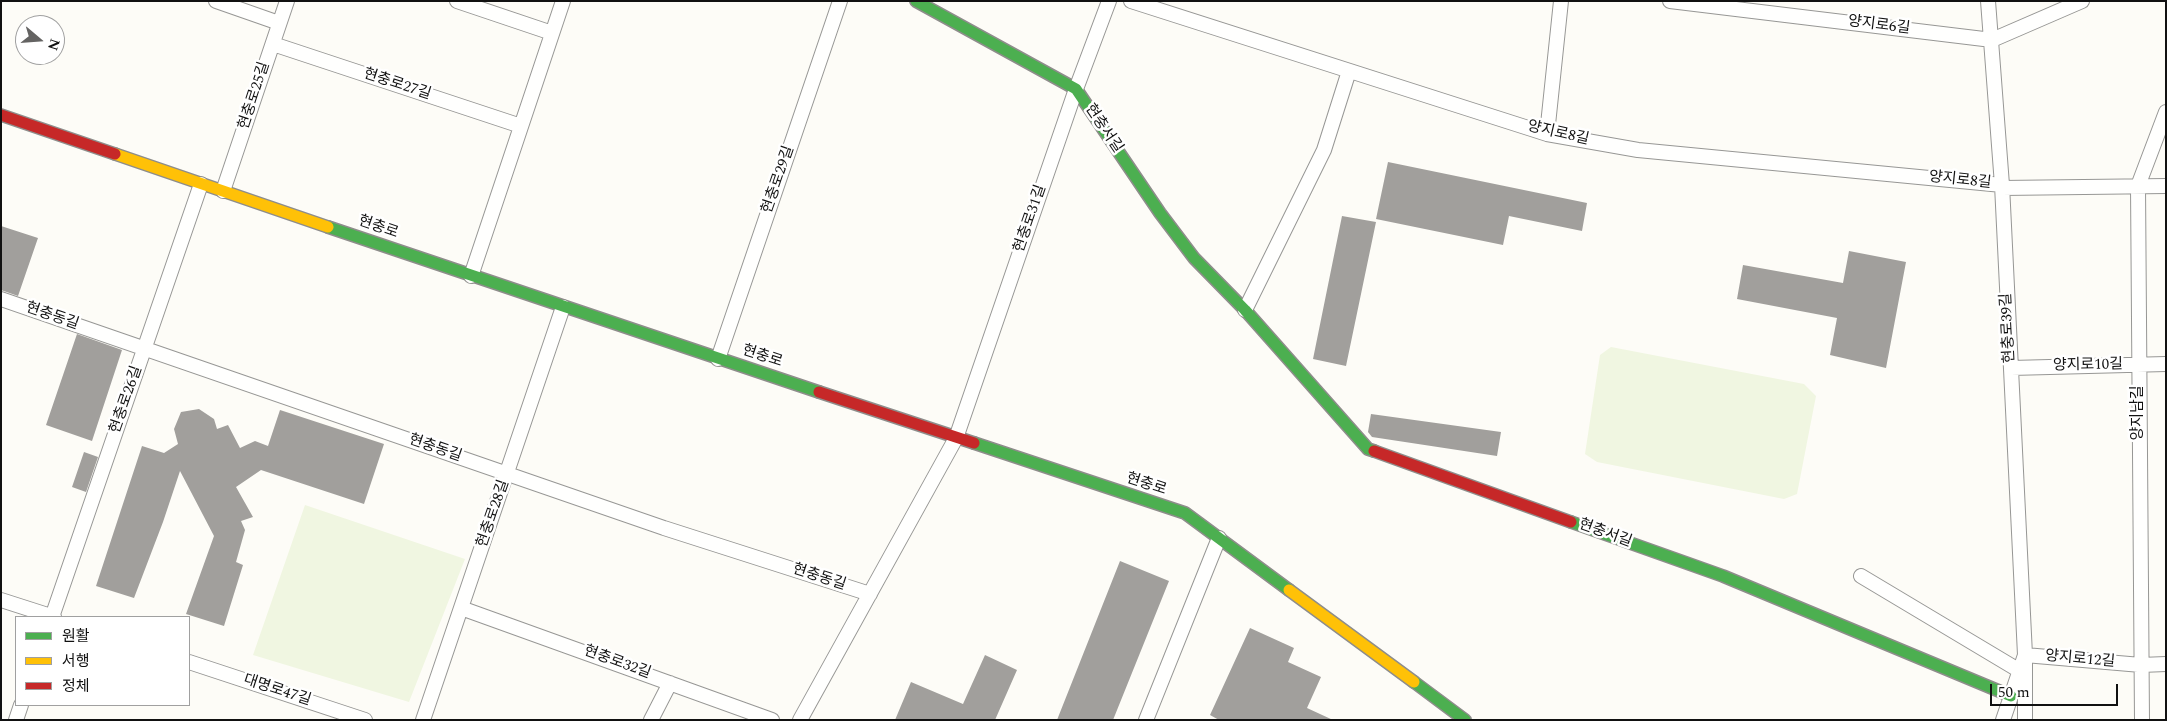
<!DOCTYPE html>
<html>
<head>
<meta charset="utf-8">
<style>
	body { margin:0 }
	#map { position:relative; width:2167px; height:721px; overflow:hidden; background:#fdfcf7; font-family:Spectral,"Noto Sans KR",serif }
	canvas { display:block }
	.frame { position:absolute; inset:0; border:2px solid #111; pointer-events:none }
	.legend { position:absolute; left:15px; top:616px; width:175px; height:90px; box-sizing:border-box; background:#fff; border:1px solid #a0a0a0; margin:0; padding:6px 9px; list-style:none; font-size:15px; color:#111 }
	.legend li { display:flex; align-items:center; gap:10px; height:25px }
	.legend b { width:25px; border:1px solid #a0a0a0 }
	.north { position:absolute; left:15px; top:15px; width:50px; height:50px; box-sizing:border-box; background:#fff; border:1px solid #a0a0a0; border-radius:50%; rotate:108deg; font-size:14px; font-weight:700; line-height:20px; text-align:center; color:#111 }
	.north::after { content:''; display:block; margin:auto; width:18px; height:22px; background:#646362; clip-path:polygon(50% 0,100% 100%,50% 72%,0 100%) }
	.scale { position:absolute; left:1990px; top:684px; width:128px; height:22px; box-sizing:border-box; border:2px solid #111; border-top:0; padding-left:6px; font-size:15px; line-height:18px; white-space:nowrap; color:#111; -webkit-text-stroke:4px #fff; paint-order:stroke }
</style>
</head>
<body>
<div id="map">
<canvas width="2167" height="721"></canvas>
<div class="frame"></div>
<ul class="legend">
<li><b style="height:6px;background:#4caf50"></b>원활</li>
<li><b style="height:6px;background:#ffc107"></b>서행</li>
<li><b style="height:6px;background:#c62828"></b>정체</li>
</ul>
<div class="north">N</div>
<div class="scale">50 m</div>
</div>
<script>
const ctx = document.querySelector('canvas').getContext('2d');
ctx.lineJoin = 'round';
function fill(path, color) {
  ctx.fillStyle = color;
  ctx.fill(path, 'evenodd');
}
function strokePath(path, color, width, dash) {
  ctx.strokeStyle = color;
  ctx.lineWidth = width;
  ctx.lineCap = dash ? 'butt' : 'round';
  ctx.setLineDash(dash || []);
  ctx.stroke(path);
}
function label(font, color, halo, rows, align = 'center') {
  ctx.font = font + ' Spectral,"Noto Sans KR",serif';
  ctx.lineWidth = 5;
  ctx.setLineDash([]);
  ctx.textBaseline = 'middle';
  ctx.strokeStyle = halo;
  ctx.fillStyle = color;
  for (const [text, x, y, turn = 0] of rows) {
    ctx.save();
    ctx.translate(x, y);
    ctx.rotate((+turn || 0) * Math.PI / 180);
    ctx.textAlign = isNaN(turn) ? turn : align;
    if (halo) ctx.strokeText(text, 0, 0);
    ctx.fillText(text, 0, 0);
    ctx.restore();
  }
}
fill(new Path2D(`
	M1611,347L1804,384L1816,396L1797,494L1784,499L1597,462L1585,454L1600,355Z
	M305,505L465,559L409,702L253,655Z`), '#f0f6e1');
fill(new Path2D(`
	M1388,162L1587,203L1582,231L1509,216L1503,245L1376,219Z
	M1342,216L1376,222L1346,366L1313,359Z
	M1,226L38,238L18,296L1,290Z
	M1849,251L1906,262L1886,368L1830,355L1837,318L1737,299L1743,265L1843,283Z
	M77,334L122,350L92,441L46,425Z
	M199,409L214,419L217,429L228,425L240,448L255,441L268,446L280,410L384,444L364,504L261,470L236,487L253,517L241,521L245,530L236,562L243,565L224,626L186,614L214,536L180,471L163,522L134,598L96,586L142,446L164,453L178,444L174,429L181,412Z
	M1371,414L1501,432L1497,456L1372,437L1368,432Z
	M84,452L98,457L86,492L72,487Z
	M1120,561L1169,581L1113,720H1057Z
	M1250,628L1294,648L1288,662L1321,677L1307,708L1333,720H1219L1210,715Z
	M985,655L1017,670L995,720H895L911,682L963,704Z`), '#a19f9c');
const street = new Path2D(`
	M216,1L279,23
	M457,1L552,33
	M1131,1L1547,134L1638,150L2002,185
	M1670,1L1992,40L2082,1
	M1988,1L2002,185L2025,655V720
	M273,44L521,126
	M1547,134L1561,1
	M2002,188L2166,186
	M223,191L287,1
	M471,276L563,1
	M1,299L664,528L870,594
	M1245,310L1324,150L1349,71
	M718,359L840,1
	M2011,368L2166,364
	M1861,576L2020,671
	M1,600L54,617
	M461,608L772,720
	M52,617L201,184
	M189,662L365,720
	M16,720L21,705
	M423,720L563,307
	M651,720L670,683
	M800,720L956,438L1076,89L1109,1
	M1146,720L1219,538
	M2003,720L2025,655L2141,665L2166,664
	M2142,720L2138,186L2166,112`);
const fast = new Path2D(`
	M916,1L1076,89L1160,213L1194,258L1245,310L1368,449L1374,451
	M328,227L819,392
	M974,443L1185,513L1289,590
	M1571,522L1723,576L2011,696
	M1414,682L1465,720`);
const slow = new Path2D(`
	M115,154L328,227
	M1289,590L1414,682`);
const jam = new Path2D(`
	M1,115L115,154
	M819,392L974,443
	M1374,451L1571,522`);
strokePath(street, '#979795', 16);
strokePath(fast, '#8e8d8b', 14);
strokePath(slow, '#8e8d8b', 14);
strokePath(jam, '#8e8d8b', 14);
strokePath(street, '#fffffe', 14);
strokePath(fast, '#4caf50', 11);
strokePath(slow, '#ffc107', 11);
strokePath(jam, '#c62828', 11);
label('15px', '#111', '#fff', [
	["양지로6길",1879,26,7],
	["현충로27길",397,85,18],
	["현충로25길",255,96,-72],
	["현충서길",1103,129,56],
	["양지로8길",1558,134,13],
	["현충로29길",779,180,-71],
	["양지로8길",1960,181,6],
	["현충로31길",1031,219,-71],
	["현충로",378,228,19],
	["현충동길",52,317,19],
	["현충로39길",2009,328,-93],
	["현충로",762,357,18],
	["양지로10길",2088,366,-1],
	["현충로26길",127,400,-71],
	["양지남길",2139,413,-90],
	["현충동길",435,449,19],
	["현충로",1146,485,18],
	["현충로28길",494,514,-71],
	["현충서길",1605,534,20],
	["현충동길",819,578,18],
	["양지로12길",2080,660,5],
	["현충로32길",617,663,20],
	["대명로47길",277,691,18]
]);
</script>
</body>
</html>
